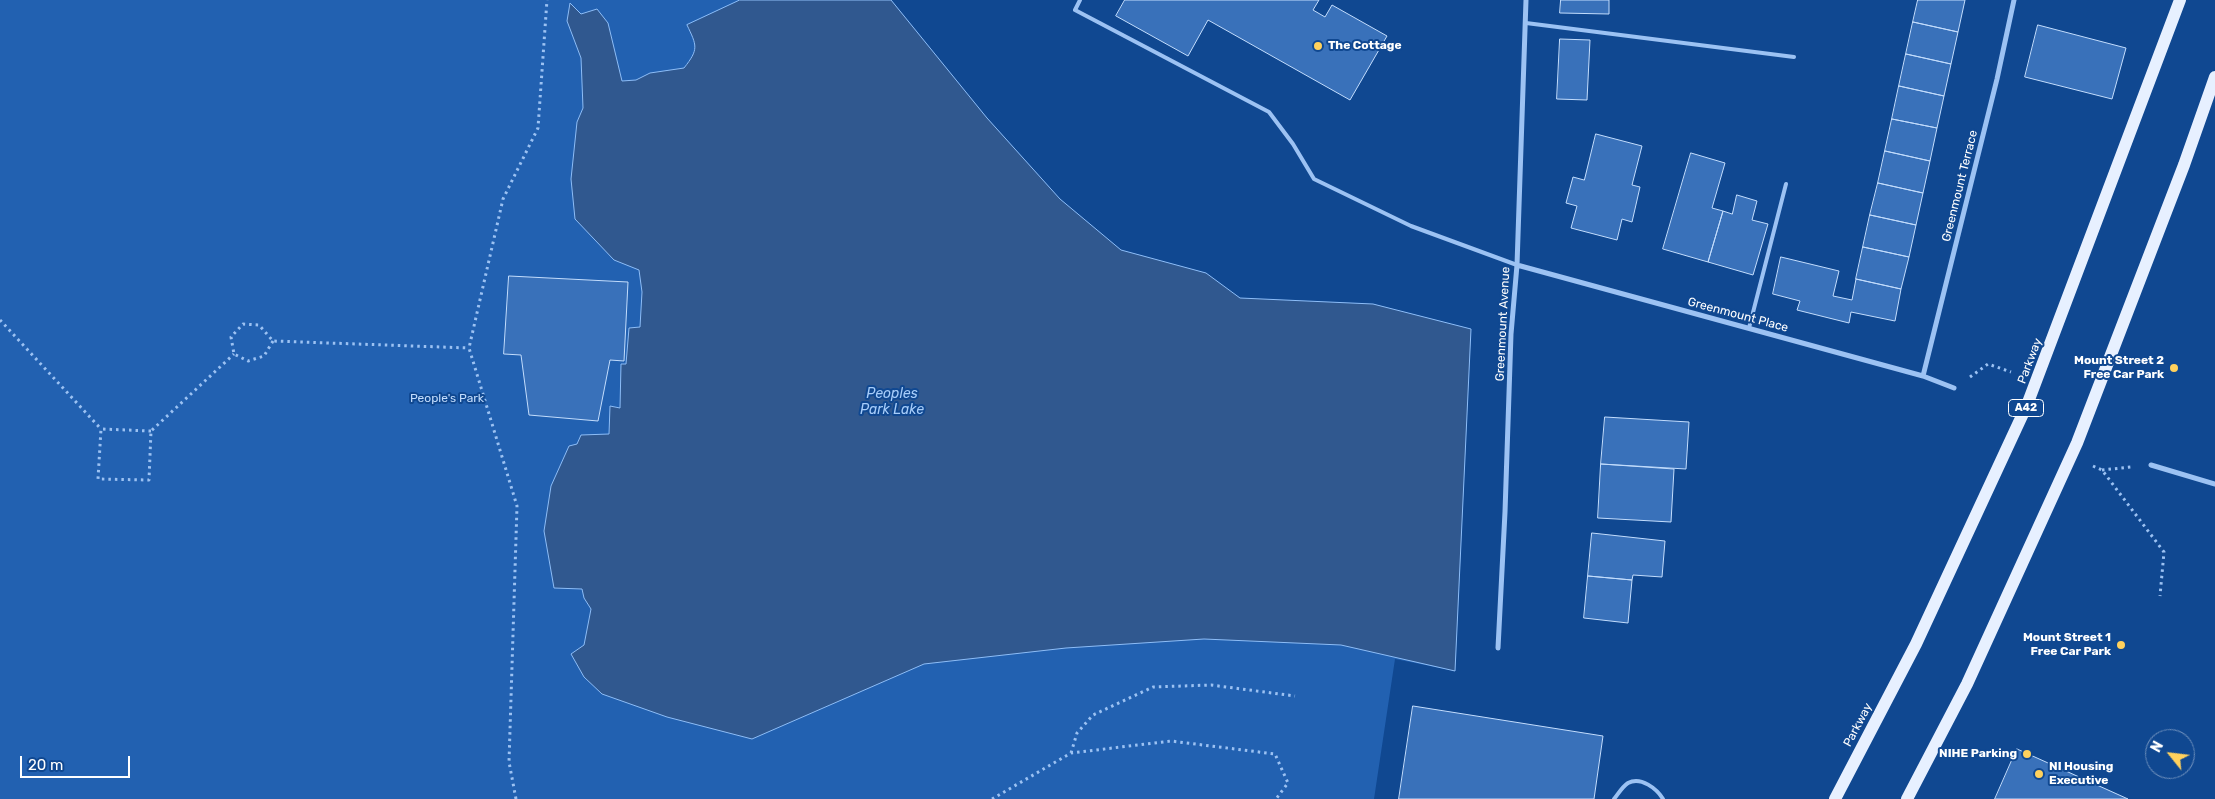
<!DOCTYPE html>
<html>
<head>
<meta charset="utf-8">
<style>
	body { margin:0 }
	#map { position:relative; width:2215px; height:799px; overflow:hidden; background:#104891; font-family:Rubik,sans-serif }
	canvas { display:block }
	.north { position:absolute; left:2145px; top:729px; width:50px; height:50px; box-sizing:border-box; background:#104891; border:1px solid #7091bd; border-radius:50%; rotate:299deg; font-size:14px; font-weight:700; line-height:20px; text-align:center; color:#fff }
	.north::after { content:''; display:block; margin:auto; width:18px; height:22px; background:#ffd15d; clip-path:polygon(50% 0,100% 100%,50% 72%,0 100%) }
	.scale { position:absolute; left:20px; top:756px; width:110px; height:22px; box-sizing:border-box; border:2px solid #fff; border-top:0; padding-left:6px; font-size:15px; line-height:18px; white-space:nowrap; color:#fff; -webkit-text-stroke:4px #104891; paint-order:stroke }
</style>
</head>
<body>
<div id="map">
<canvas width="2215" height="799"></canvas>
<div class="north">N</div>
<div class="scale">20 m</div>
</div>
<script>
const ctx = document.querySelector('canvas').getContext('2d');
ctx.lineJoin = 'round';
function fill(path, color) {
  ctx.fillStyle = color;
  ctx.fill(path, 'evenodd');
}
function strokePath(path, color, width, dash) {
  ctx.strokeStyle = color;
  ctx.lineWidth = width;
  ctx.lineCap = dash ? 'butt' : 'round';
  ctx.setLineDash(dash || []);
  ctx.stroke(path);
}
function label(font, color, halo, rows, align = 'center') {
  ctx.font = font + ' Rubik,sans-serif';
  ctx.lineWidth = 4;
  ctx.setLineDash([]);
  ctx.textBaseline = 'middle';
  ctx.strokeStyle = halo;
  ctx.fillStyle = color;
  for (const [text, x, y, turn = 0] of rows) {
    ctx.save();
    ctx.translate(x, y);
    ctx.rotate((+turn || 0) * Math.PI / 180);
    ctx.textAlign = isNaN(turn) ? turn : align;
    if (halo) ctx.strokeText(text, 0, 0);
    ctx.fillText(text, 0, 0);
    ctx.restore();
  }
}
fill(new Path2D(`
	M0,0H891L987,118L1060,199L1121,250L1206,273L1240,298L1373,304L1471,329L1455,671L1395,659L1374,799H0Z`), '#2261b1');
const water = new Path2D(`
	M740,0H891L987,118L1060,199L1121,250L1206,273L1240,298L1373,304L1471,329L1455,671L1341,645L1204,639L1066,648L924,664L752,739L667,717L602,694L584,677L571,654L584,645L591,609L584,598L582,589L554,588L544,531L551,486L569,446L577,444L581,435L609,434L610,406L620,408L621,364H626L629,328L640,327L642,292L639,270L614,260L575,219L571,179L577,122L583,108L581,58L567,21L570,3L581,14L597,9L608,23L622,81L636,80L650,73L684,68C699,49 697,46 687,25Z`);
fill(water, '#30588f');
strokePath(water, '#8dbdf7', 1);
const building = new Path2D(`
	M1125,0H1319L1313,10L1325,17L1332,5L1387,36L1350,100L1208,20L1188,56L1116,16Z
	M1561,0H1609V14L1560,13Z
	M1918,0H1965L1958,32L1913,22Z
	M1913,22L1958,32L1951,64L1906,54Z
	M2038,25L2126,48L2112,99L2025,77Z
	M1560,39L1590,40L1587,100L1557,99Z
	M1906,54L1951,64L1944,96L1899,86Z
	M1899,86L1944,96L1937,128L1892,119Z
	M1892,119L1937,128L1930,161L1885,151Z
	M1596,134L1642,146L1632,185L1640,187L1632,222L1622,219L1617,240L1571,228L1577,206L1566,203L1573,177L1584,180Z
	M1885,151L1930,161L1923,193L1878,183Z
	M1691,153L1725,163L1712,208L1723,211L1708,262L1663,249Z
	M1878,183L1923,193L1916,225L1870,215Z
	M1737,195L1757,201L1752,220L1768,224L1753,275L1708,262L1723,211L1732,214Z
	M1870,215L1916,225L1909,257L1863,247Z
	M1863,247L1909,257L1901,289L1856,279Z
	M1781,257L1839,271L1833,296L1852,300L1856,279L1901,289L1895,321L1851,312L1849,323L1797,310L1800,301L1773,294Z
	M509,276L628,282L624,361L610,360L598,421L529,415L521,355L504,354Z
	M1605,417L1689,422L1686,469L1601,464Z
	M1601,464L1674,469L1671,522L1598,518Z
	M1592,533L1665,541L1662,577L1633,575L1632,580L1588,576Z
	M1588,576L1632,580L1628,623L1584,618Z
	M1413,706L1603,736L1594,799H1399Z
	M2017,749L2128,799H1995Z`);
fill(building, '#3971ba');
strokePath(building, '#c3ddfd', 1);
strokePath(new Path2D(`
	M0,320L101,429
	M273,341L264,356L248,361L234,354L231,337L243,324L259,325L273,341L469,348
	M1970,377L1988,364L2011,372
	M151,431L101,429L98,479L149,480L151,431L234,354
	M2093,466L2102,470L2164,552L2160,596
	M2102,470L2131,467
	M1071,753L1077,733L1093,715L1153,687L1211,685L1295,696
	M516,799L509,762L517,506L469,348L503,199L538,128L547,0
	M992,799L1071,753L1171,741L1275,754L1288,783L1276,799`), '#9cc2f3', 3, [2.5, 4]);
strokePath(new Path2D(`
	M1080,0L1075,10L1269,112L1293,144L1314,179L1411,226L1517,265
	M1526,23L1794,57
	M1749,328L1786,184
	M1614,799C1618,794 1623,786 1628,783C1641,776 1657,789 1663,799`), '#9cc2f3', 4);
strokePath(new Path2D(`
	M1517,265L1923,376L1954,388
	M1923,376L1997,79L2014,0
	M2151,465L2215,484
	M1498,648L1505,512L1511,334L1517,265L1526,0`), '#9cc2f3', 5);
strokePath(new Path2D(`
	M1835,799L1916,644L2027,405L2180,0
	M1907,799L1967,684L2077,443L2184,165L2215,77`), '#e7f0ff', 12);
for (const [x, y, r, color] of [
	[1318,46,5,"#ffd15d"],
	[2174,368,5,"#ffd15d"],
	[2121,645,5,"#ffd15d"],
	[2027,754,5,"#ffd15d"],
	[2039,774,5,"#ffd15d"]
]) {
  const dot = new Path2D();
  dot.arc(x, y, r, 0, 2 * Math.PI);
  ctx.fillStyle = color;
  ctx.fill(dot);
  strokePath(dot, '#104891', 2);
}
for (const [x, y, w] of [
	[2026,408,35]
]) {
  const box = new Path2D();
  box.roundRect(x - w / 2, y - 8.5, w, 17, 4);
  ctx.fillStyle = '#104891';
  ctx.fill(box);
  strokePath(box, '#fff', 1);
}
label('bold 11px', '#fff', null, [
	["A42",2026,408]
]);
label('bold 12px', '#fff', '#104891', [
	["The Cottage",1328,46,"left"],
	["Mount Street 2",2164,361],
	["Free Car Park",2164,375],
	["Mount Street 1",2111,638],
	["Free Car Park",2111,652],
	["NIHE Parking",2017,754],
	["NI Housing",2049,767,"left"],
	["Executive",2049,781,"left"]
], 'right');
label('12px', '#fff', '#104891', [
	["Greenmount Terrace",1960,186,-76],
	["Greenmount Place",1738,315,15],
	["Greenmount Avenue",1503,324,-87],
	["Parkway",2030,361,-69],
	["Parkway",1858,725,-62]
]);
label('12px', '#c3ddfd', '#104891', [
	["People's Park",447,399]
]);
label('italic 14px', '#a7cdfa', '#104891', [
	["Peoples",892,394],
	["Park Lake",892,410]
]);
</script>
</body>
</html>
